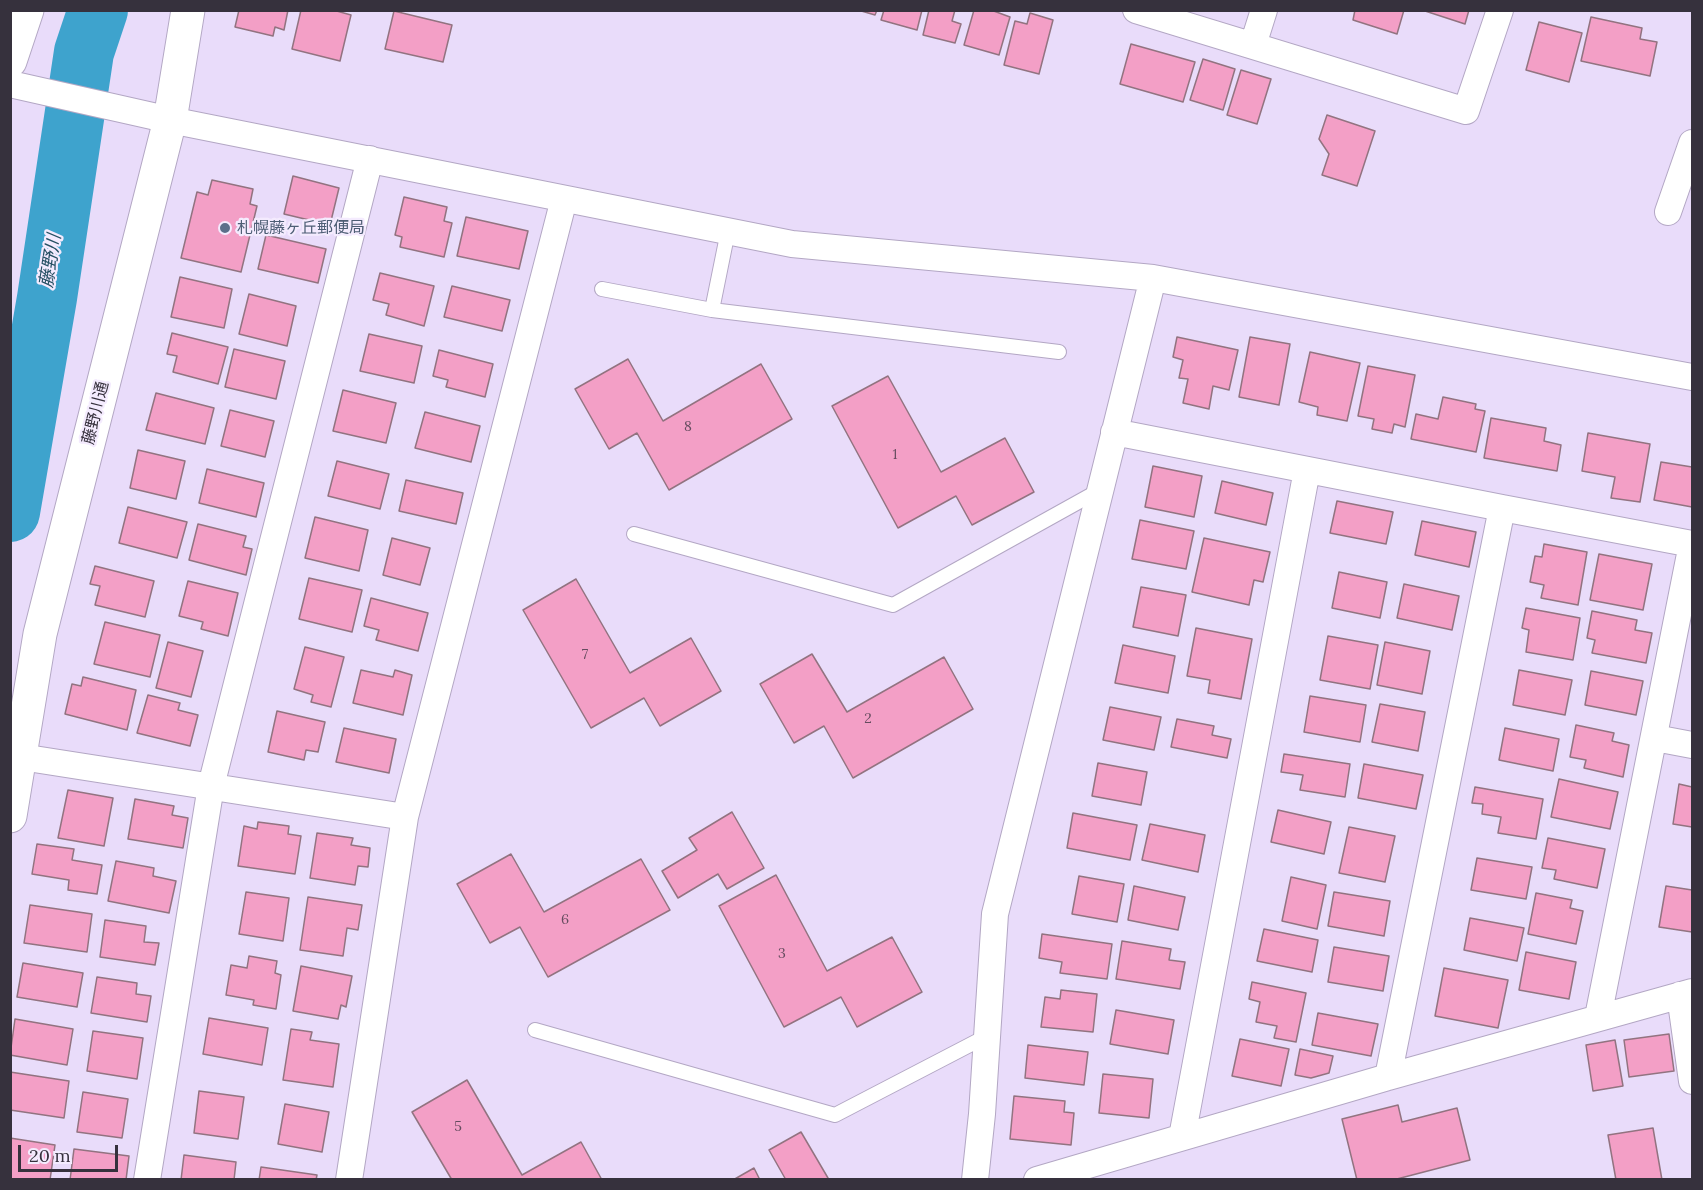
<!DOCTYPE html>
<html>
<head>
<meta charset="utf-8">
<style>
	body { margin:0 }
	#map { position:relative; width:1703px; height:1190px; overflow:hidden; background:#e9dcfa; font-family:Lora,serif }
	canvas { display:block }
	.frame { position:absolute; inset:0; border:12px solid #36313d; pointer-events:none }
	.scale { position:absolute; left:18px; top:1145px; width:100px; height:27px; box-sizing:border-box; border:3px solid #36313d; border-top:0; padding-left:8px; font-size:18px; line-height:21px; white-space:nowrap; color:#36313d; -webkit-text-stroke:4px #f4ebfe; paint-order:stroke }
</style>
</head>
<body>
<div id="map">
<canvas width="1703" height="1190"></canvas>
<div class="frame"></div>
<div class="scale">20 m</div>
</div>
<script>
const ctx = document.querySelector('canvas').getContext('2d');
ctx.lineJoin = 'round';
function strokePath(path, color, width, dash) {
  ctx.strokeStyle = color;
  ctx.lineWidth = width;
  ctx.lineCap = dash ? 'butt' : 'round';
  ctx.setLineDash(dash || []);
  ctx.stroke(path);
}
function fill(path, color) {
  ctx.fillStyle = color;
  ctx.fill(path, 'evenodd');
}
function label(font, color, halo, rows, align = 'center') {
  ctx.font = font + ' Lora,"Noto Sans JP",serif';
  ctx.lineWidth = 4.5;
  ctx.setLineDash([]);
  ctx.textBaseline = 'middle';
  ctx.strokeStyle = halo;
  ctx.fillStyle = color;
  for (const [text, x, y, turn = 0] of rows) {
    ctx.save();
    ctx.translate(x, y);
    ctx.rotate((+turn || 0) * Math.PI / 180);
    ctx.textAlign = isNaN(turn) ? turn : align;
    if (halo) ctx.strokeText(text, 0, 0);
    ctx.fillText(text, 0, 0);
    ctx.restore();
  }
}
strokePath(new Path2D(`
	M10,512L47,298L84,52L98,10`), '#3ea3cd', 60);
const building = new Path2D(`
	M239,10H288L284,30L275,27L273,36L235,27Z
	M301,10H333L351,15L340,61L292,49Z
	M858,10H877L875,15Z
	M884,10H922L917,30L881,20Z
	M929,10H955L952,21L961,24L955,43L923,35Z
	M974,10H991L1010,17L999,55L964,45Z
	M1355,10H1404L1397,34L1353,20Z
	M1422,10H1469L1465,24Z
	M394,11L452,25L443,62L385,49Z
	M1030,13L1053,20L1039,74L1004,65L1015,21L1027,24Z
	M1591,17L1642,28L1640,39L1657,42L1650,76L1581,61Z
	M1539,22L1582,33L1569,82L1526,70Z
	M1131,44L1195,62L1183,102L1120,84Z
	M1203,59L1235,69L1223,110L1190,100Z
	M1241,70L1271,79L1257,124L1227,115Z
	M1327,115L1375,131L1357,186L1322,175L1329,154L1319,139Z
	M293,176L339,188L330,225L284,214Z
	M212,180L253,189L250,204L257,206L241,272L181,258L197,192L208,195Z
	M404,197L447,207L444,221L452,223L444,257L400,247L402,237L395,235Z
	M466,217L528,231L519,269L457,256Z
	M266,235L326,249L318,283L258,269Z
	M380,273L434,286L424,326L386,315L389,304L373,300Z
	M180,277L232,289L224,328L171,317Z
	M452,286L510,300L502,331L444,317Z
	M249,294L296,306L287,346L239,334Z
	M172,333L228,347L218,384L173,372L177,356L167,354Z
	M369,334L422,346L414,383L360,371Z
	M1177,337L1238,350L1229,390L1213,386L1209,409L1183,403L1188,379L1179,378L1183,360L1173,357Z
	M1250,337L1290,344L1279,405L1239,397Z
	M234,349L285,361L276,399L225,387Z
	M439,350L493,364L485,397L446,387L448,380L433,376Z
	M1310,352L1360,363L1347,421L1317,415L1318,407L1299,402Z
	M628,359L663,421L761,364L792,419L669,490L637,433L609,449L575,389Z
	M1368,366L1415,375L1405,427L1394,424L1392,433L1372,429L1374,419L1358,416Z
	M888,376L941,472L1005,438L1034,492L972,525L956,496L898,528L832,406Z
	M343,390L396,403L386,443L333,431Z
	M156,393L214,408L205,444L146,430Z
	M1443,397L1476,404L1475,409L1485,411L1476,452L1411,439L1416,414L1438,419Z
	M230,410L274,421L265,457L221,446Z
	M425,412L480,426L471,462L415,448Z
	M1491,418L1546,428L1544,441L1561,445L1557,471L1484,458Z
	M1588,433L1650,444L1640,502L1611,498L1615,477L1582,471Z
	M138,450L185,461L176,499L130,488Z
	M337,461L389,474L380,509L328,496Z
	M1661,462L1692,467V507L1654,500Z
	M1153,466L1202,476L1194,517L1145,507Z
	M207,469L264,483L256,517L199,503Z
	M406,480L463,493L456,524L399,511Z
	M1222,481L1273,493L1266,525L1215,513Z
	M1337,501L1393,512L1386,544L1330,533Z
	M128,507L187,522L177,558L119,543Z
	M315,517L368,530L359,571L305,558Z
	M1140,520L1194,531L1186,569L1132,559Z
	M1422,521L1476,532L1469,567L1415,555Z
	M198,524L246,536L243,547L252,549L246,575L189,560Z
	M392,538L430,548L420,585L383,575Z
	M1204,538L1270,552L1263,582L1254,580L1249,605L1192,592Z
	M1544,544L1587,552L1578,605L1541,598L1544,585L1530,582L1535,556L1542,557Z
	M1599,554L1652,564L1643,610L1590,600Z
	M95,566L154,581L145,617L95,605L100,586L90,584Z
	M1339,572L1387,582L1380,618L1332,608Z
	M309,578L362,590L352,632L299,619Z
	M576,579L630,673L691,638L721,691L660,726L644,698L591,728L523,610Z
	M188,581L238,593L228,636L201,629L203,622L179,616Z
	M1404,584L1459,596L1452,630L1397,618Z
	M1141,587L1186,595L1178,636L1133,627Z
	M371,598L428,613L418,651L376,640L379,630L364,626Z
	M1526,608L1580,618L1573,660L1526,652L1529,630L1522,628Z
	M1592,611L1637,620L1635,630L1652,633L1646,663L1592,653L1595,640L1587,638Z
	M105,622L160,635L150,677L94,664Z
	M1196,628L1252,639L1241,699L1208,693L1210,680L1187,676Z
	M1328,636L1378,645L1370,689L1320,680Z
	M168,642L203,651L191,697L156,688Z
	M1385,642L1430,651L1422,694L1377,685Z
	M1123,645L1175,656L1168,693L1115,683Z
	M305,647L344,657L331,707L311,702L313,695L294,689Z
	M812,654L847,712L944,657L973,709L853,778L824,726L794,743L760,684Z
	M361,670L393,677L395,670L412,675L403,715L353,703Z
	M1519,670L1572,680L1565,715L1513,705Z
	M1591,671L1643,681L1636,715L1585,705Z
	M83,677L136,690L127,730L65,714L72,684L81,686Z
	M148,695L180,703L178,710L198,715L190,746L137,733Z
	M1310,696L1366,705L1360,742L1304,732Z
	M1380,704L1425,712L1418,751L1372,742Z
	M1110,707L1161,717L1154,750L1103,740Z
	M277,711L325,722L318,752L306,750L304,760L268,752Z
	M1177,719L1214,726L1212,735L1231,739L1227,758L1171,747Z
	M1576,725L1614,733L1612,741L1629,745L1623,777L1584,768L1586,760L1570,757Z
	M344,728L396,739L389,773L336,762Z
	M1505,728L1559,739L1553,771L1499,760Z
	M1284,754L1350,764L1345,797L1300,790L1303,775L1281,772Z
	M1098,763L1147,772L1141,805L1092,796Z
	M1364,764L1423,775L1416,809L1358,798Z
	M1559,779L1618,792L1610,829L1551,817Z
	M1679,784L1692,787V827L1673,824Z
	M1475,787L1543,799L1536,839L1498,833L1501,817L1482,814L1483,804L1472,803Z
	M68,790L113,798L104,846L58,838Z
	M135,799L174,806L172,815L188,818L183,848L128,839Z
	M1278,810L1331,822L1324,854L1271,842Z
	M732,812L764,868L727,889L718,874L678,898L662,871L697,850L689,838Z
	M1073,813L1137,825L1130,860L1067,848Z
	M258,822L289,826L288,834L301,836L295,874L238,866L244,826L257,829Z
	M1150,824L1205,835L1198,872L1142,860Z
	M1349,827L1395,836L1385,882L1339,873Z
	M317,833L353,838L351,845L370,848L368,867L358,866L355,885L310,878Z
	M1548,838L1605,849L1597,888L1554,879L1556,870L1542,868Z
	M37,844L74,849L72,860L102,865L97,894L68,890L69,880L32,874Z
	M511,854L544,912L641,859L670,910L548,977L520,927L490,943L457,884Z
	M1477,858L1532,867L1526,899L1471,890Z
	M116,861L154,868L153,876L176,881L169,913L108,901Z
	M776,875L827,971L892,937L922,992L857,1027L841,997L784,1027L719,906Z
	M1079,876L1124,884L1117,922L1072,914Z
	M1291,877L1326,885L1317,929L1282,921Z
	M1134,886L1185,897L1178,930L1128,920Z
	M1666,886L1692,890V932L1659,927Z
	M246,892L289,898L283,941L239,934Z
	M1334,892L1390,901L1384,936L1328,926Z
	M1536,893L1572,900L1570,908L1583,911L1576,944L1528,934Z
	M308,897L362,905L358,930L347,928L343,956L300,950Z
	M30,905L92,914L87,952L24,943Z
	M1470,918L1524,928L1517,961L1464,950Z
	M105,920L146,926L144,942L159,943L155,965L100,957Z
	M1264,929L1318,940L1312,972L1257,961Z
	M1042,934L1112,944L1107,979L1060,973L1062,962L1039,958Z
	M1122,941L1171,949L1169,960L1185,962L1180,989L1116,979Z
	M1334,947L1389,956L1383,991L1328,982Z
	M1526,952L1576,962L1569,999L1519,990Z
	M249,956L277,961L275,973L281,975L276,1009L253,1005L254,1000L226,995L231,965L247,968Z
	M23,963L83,973L77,1007L17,997Z
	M301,966L352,976L346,1007L341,1005L338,1019L293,1011Z
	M1444,968L1508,980L1498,1028L1435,1016Z
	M97,977L137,983L136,994L151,996L147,1022L91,1013Z
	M1252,982L1306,993L1296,1042L1274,1038L1277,1026L1256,1022L1260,1002L1249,999Z
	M1061,990L1097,994L1093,1032L1041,1027L1045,997L1060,999Z
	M1116,1010L1174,1020L1168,1054L1110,1044Z
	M1318,1013L1378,1024L1371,1056L1312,1045Z
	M209,1018L268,1028L262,1065L203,1054Z
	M15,1019L73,1029L67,1065L10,1055Z
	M291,1029L312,1032L310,1040L339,1044L333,1087L283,1080Z
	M93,1031L143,1038L137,1079L87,1071Z
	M1669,1034L1674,1071L1629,1077L1624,1040Z
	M1240,1039L1289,1049L1281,1086L1232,1076Z
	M1615,1040L1623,1086L1593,1091L1586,1045Z
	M1028,1045L1088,1052L1084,1085L1025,1078Z
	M1300,1049L1333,1056L1329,1073L1311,1078L1295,1075Z
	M10,1072L69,1081L64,1118L10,1110Z
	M1103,1074L1153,1079L1149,1118L1099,1113Z
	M467,1080L522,1175L581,1142L602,1180H452L412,1112Z
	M199,1091L244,1097L238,1139L194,1133Z
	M83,1092L128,1099L122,1138L77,1132Z
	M1014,1096L1065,1101L1064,1112L1074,1113L1071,1145L1010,1139Z
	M285,1104L329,1112L322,1152L278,1144Z
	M1398,1105L1402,1122L1457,1108L1470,1160L1393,1180H1357L1342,1119Z
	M1653,1128L1662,1180H1616L1608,1135Z
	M801,1132L828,1178L826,1180H786L769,1150Z
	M10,1138L55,1145L50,1180H10Z
	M74,1149L129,1156L126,1180H70Z
	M184,1155L236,1162L234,1180H181Z
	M261,1167L317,1175L316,1180H259Z
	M754,1168L760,1180H733Z`);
fill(building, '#f39fc6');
strokePath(building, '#927380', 1.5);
const lane = new Path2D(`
	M602,289L712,310L1059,352
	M712,310L728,231
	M634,534L893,605L1100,490
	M535,1030L835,1115L987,1036`);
const street = new Path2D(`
	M1136,10L1466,111L1500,10
	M1253,45L1264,10
	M10,84L170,120L792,244L1153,278L1692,377
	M1668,212L1692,143
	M1114,432L1502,508L1692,544
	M1655,738L1692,745
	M21,757L405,817
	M1680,995L1692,1081
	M1598,1017L1692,544
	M1388,1077L1502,508
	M1182,1137L1307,470
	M147,1180L211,786L370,159
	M349,1180L405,817L564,199
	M975,1180L982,1114L995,914L1153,278
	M1037,1180L1388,1077L1692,992`);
const secondary = new Path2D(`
	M10,61L27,10
	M10,816L40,634L170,120L188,10`);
strokePath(lane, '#b3a7c4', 16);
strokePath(street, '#b3a7c4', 28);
strokePath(secondary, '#b3a7c4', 35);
strokePath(lane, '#fff', 14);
strokePath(street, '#fff', 26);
strokePath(secondary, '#fff', 33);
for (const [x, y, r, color] of [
	[225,228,6,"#5c6f8a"]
]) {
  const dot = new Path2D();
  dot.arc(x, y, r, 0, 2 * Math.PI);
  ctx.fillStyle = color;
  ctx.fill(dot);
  strokePath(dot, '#f4ebfe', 2);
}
label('14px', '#654c5f', null, [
	["8",688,427],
	["1",895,455],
	["7",585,655],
	["2",868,719],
	["6",565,920],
	["3",782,954],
	["5",458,1127]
]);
label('16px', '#4e5e75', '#f4ebfe', [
	["札幌藤ヶ丘郵便局",237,228]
], 'left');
label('16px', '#36313d', '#f4ebfe', [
	["藤野川通",96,413,-76]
]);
label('italic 18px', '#265063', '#f4ebfe', [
	["藤野川",51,261,-81]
]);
</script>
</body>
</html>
